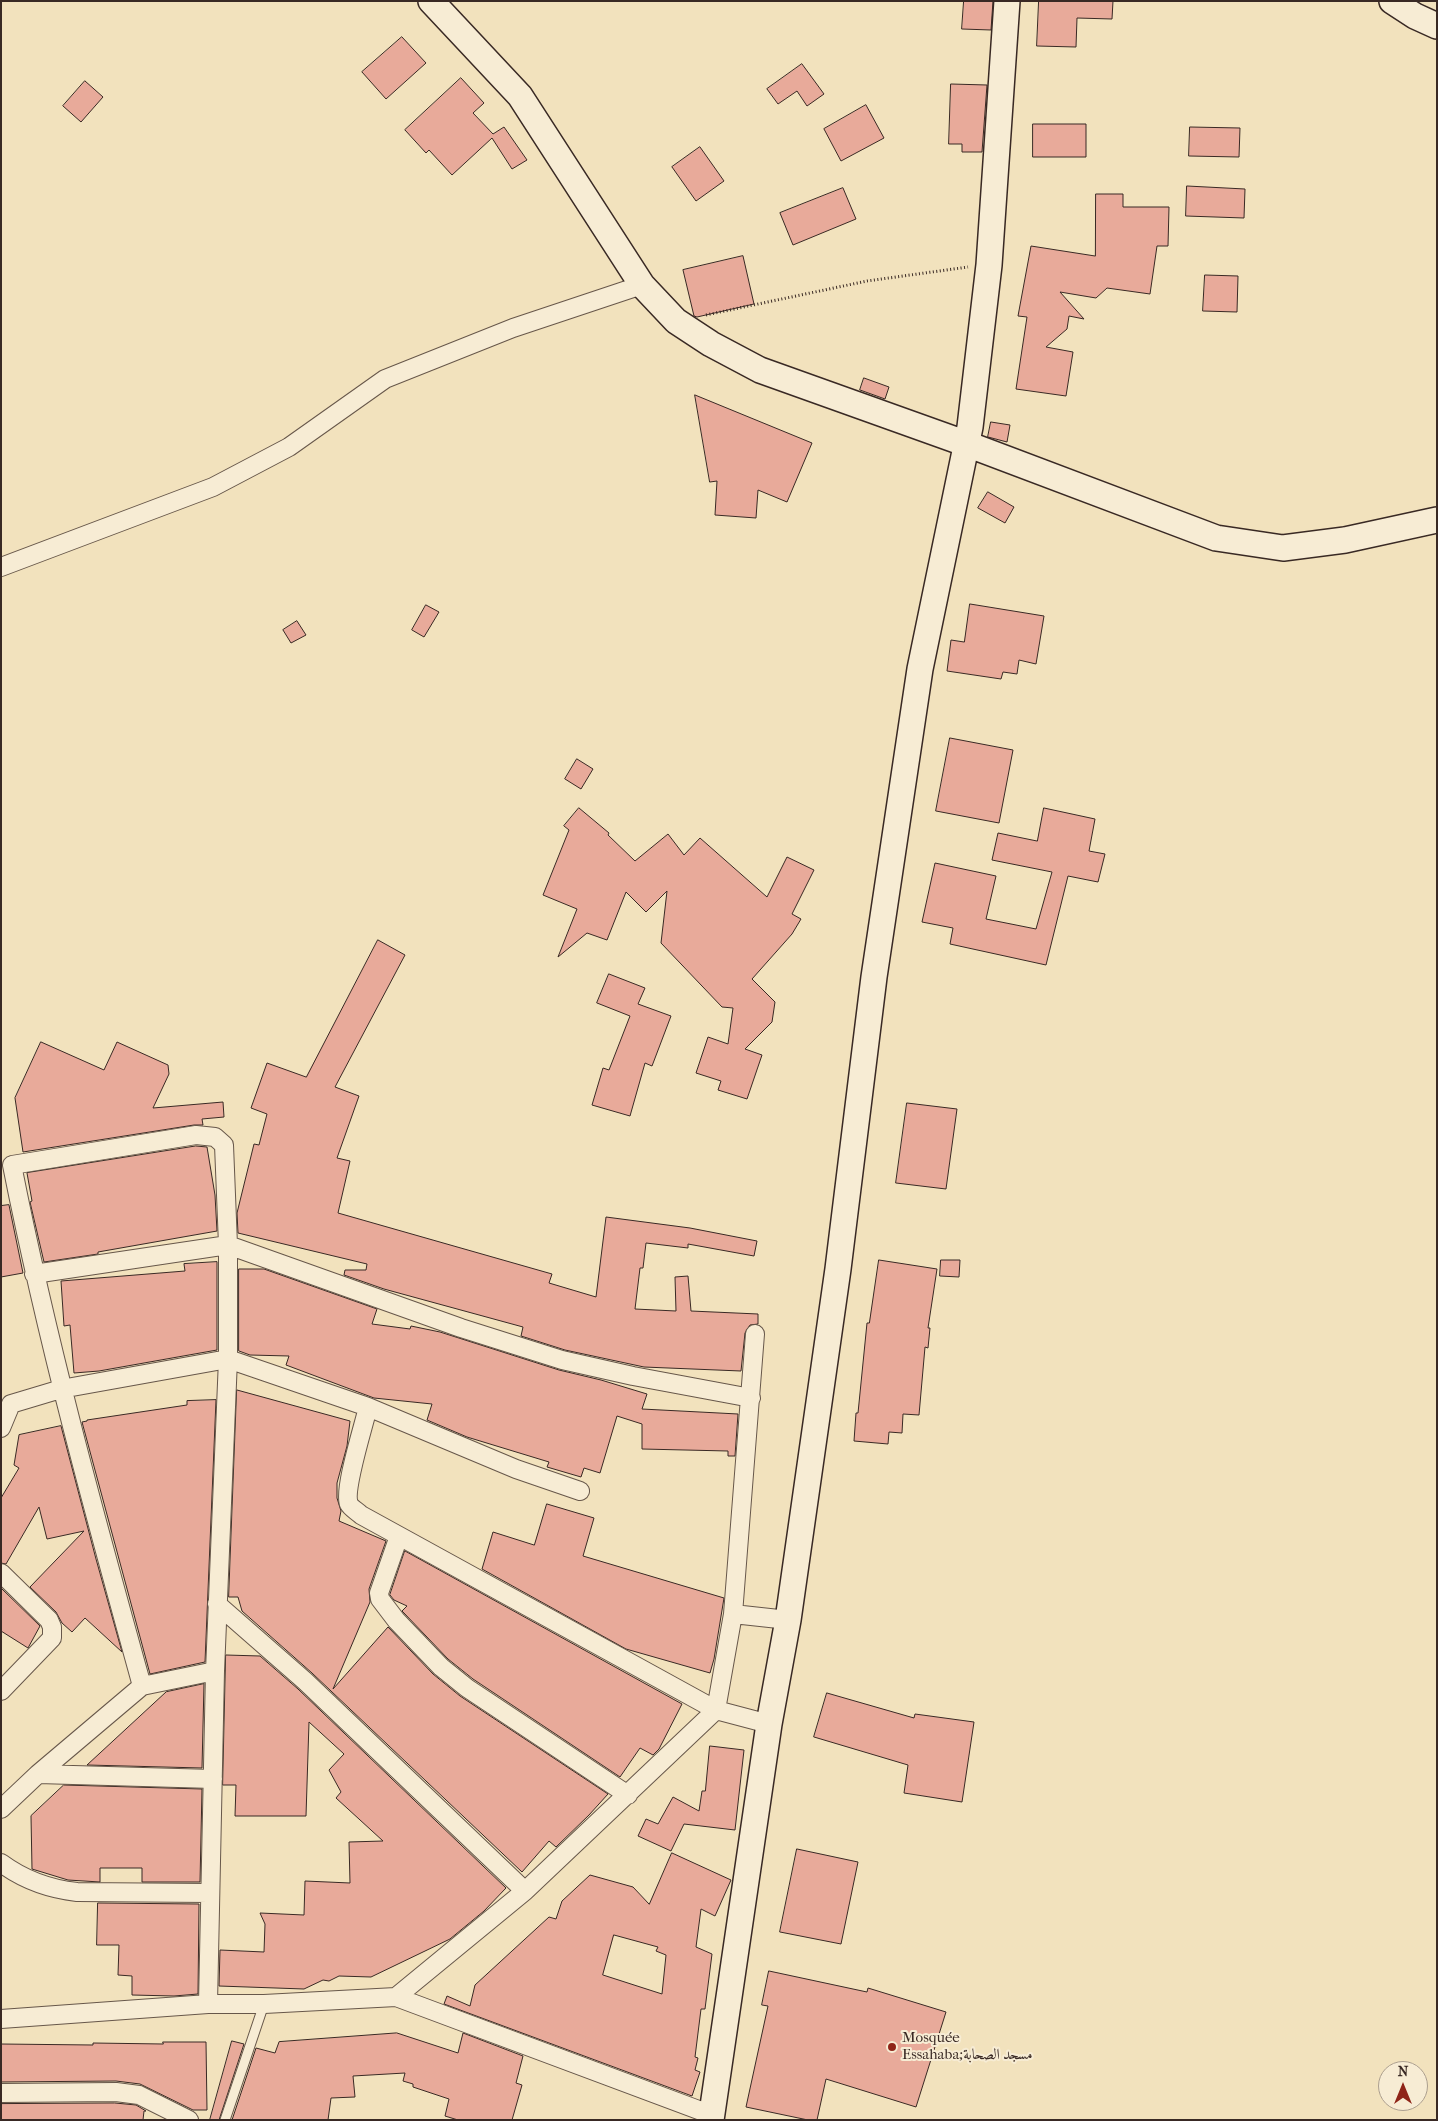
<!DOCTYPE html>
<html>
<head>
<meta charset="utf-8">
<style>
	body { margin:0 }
	#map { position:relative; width:1438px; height:2121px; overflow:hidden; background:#f2e2bd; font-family:"IM FELL French Canon",serif }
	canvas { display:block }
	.frame { position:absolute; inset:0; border:2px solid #392924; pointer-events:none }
	.north { position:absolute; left:1378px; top:2061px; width:50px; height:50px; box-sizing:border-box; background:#f7ecd4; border:1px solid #ab9e8e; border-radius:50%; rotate:0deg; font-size:14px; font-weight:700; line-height:20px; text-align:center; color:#392924 }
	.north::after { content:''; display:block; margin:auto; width:18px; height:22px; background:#8f2418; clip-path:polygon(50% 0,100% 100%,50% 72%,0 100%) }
</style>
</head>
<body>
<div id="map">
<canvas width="1438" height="2121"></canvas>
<div class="frame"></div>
<div class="north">N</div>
</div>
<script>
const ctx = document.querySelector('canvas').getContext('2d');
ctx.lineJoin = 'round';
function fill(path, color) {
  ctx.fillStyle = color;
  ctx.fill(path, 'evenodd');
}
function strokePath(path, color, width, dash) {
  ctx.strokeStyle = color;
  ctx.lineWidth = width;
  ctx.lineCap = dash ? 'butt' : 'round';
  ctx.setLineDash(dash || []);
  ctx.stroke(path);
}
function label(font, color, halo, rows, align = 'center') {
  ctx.font = font + ' "IM FELL French Canon",Amiri,serif';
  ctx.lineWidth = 4;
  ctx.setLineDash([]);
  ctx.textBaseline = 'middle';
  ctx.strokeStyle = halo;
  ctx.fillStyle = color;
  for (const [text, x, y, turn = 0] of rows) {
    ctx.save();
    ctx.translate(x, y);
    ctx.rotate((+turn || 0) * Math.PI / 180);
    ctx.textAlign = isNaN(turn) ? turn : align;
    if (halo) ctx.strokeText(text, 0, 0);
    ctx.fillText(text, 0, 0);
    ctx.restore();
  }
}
const building = new Path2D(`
	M964,1H993L991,30L962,29Z
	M1039,1H1113L1112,19L1077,18L1076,47L1037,46Z
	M402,37L426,63L386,99L362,72Z
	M802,64L824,94L807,106L797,91L778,104L767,89Z
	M461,78L484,103L473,113L493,134L504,127L527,160L512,169L492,138L452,175L429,150L426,153L405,130Z
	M85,81L103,97L81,122L63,106Z
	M951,84L987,85L982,152H962V144H949Z
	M866,105L884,138L841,161L824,129Z
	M1033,124H1086V157H1033Z
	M1190,127L1240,128L1239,157L1189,156Z
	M700,147L724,181L696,201L672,167Z
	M1187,186L1245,189L1244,218L1186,216Z
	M843,188L856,219L793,245L780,213Z
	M1096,194H1123V207H1169L1168,246H1157L1150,294L1107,288L1096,298L1060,292L1084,319L1069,316L1067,329L1046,347L1073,352L1066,396L1016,389L1027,317L1018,316L1031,246L1095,256Z
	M743,256L754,304L697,317L694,316L683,270Z
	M1205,275L1238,276L1237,312L1203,311Z
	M864,378L889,387L885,399L860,390Z
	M695,395L812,443L787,502L758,490L756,518L715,515L717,481L710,482Z
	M991,422L1010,425L1007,442L988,437Z
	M988,492L1014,507L1005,523L978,508Z
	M970,604L1044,616L1036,664L1019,660L1017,674L1003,672L1001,679L947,671L951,640L964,642Z
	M426,605L439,612L424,637L412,630Z
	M297,621L306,635L291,643L283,630Z
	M950,738L1013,750L999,823L936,811Z
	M577,759L593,769L581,789L565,779Z
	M579,808L609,833L608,835L635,861L668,834L684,855L700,838L767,897L787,857L814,870L792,914L801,919L792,934L752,979L775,1002L772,1022L745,1049L762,1055L747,1099L718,1090L721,1081L696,1073L708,1037L728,1044L733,1008L722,1007L661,943L667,891L646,912L626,892L607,940L587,933L558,957L577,909L543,895L569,830L564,826Z
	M1044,808L1095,819L1089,851L1105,854L1098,882L1068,876L1046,965L950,944L953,928L922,922L935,863L996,876L986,919L1036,929L1052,872L992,860L998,833L1037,841Z
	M378,940L405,955L335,1087L359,1096L337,1158L350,1161L338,1213L552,1274L549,1283L596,1297L606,1217L690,1228L757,1241L754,1256L688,1244V1248L646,1243L643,1268H640L635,1309L676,1311L675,1277L688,1276L691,1311L758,1314V1324L750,1325L745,1333L741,1371L644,1367L565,1350L521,1336L523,1327L384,1289L344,1275L345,1270H366L367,1264L238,1233L237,1213L254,1144L259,1145L267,1114L251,1108L267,1063L306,1077Z
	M609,974L645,988L638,1004L671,1016L652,1066L645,1063L630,1116L592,1105L603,1068L609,1070L630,1016L597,1003Z
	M41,1042L104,1070L117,1042L168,1065L169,1074L153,1108L223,1102L224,1117L202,1119L203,1125H194L23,1152L15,1098Z
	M907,1103L957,1109L946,1189L896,1183Z
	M196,1146L207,1147L215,1195L217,1231L98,1252V1254L44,1262L30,1202L32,1201L27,1173Z
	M9,1205L23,1273L1,1277V1206Z
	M879,1260L937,1269L928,1328H930L928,1348L925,1347L919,1415L903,1414L902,1433L889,1432L888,1444L854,1441L856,1413H858L867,1323H869Z
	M941,1260H960L959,1277L940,1276Z
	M217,1262V1350L99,1371L74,1373L70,1325L64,1326L61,1281L185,1271L184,1264Z
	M239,1269H264L377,1309L372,1324L410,1329L411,1326L440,1332L559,1370L601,1380L647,1394L642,1409L738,1414L735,1456H728V1451L642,1449V1424L617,1416L600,1473L584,1468L581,1477L547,1467L549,1462L467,1437L427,1420L432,1404L374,1398L286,1365L289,1356L250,1355L239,1351Z
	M237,1390L350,1421L347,1446L337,1483V1498L341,1511L339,1521L386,1541L369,1589L370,1602L333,1689L388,1627L433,1674L460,1696L608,1794L589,1815L556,1847L549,1841L522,1872L312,1673L242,1611L238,1597H229Z
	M216,1400L205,1662L150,1674L82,1422L87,1421V1420L187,1405V1401Z
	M61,1426L96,1559L122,1652L85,1618L72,1632L62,1623L56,1612L30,1587L84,1531L47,1539L39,1507L6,1564L1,1563V1498L19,1468L14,1465L19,1435Z
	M547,1504L594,1518L583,1556L724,1598L714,1659L710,1673L626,1649L482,1569L493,1532L534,1545Z
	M405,1551L682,1704L659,1749L653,1755L640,1748L620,1777L473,1679L448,1659L404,1613L402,1611L407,1606L394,1600L390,1595Z
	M1,1588L40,1626L28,1648L1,1631Z
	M226,1655L260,1656L298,1689L506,1888L484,1911L450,1939L371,1977L339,1976L329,1981L323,1980L304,1989L219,1986L220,1950L264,1952L265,1924L260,1913L304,1915L305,1881L350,1883L349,1842L383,1841L336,1798L341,1792L329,1770L344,1754L309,1722L306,1816H235L236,1785H223Z
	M204,1684L202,1768L87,1765L166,1692Z
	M827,1693L914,1718L915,1714L974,1722L962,1802L904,1793L908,1765L814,1737Z
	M710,1746L744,1750L735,1830L684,1824L671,1851L638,1836L646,1819L658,1824L673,1797L699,1811L702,1791H705Z
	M64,1785L202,1789L200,1882H142V1868H100V1882L68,1880L32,1869L31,1816Z
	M797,1849L858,1862L841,1944L780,1932Z
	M672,1853L731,1880L715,1916L701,1909L696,1947L712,1954L705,2009H701L695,2057L698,2058L695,2070L700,2072L692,2096L444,2004L447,1996L470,2006L475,1985L549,1917L556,1919L562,1901L590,1875L633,1887L649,1904ZM614,1935L658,1947L656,1951L666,1955L662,1994L603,1975Z
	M98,1903L199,1904L198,1994L174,1996L132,1995V1976L118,1975L119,1945H97Z
	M769,1971L867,1992L868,1988L946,2012L916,2107L826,2079L817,2120H808L746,2107L768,2006L762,2005Z
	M397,2033L458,2053L463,2033L523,2056L516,2083L522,2085L512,2120H458L445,2116L449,2099L413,2087V2084L403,2081L405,2073L353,2076L355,2097L331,2098L328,2120H232L256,2048L275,2053L279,2042Z
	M232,2041L244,2044L219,2120H210Z
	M163,2042H206L207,2110H193L140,2084L116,2081L1,2082V2044L93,2045V2043L163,2044Z
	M115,2103L136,2105L146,2111H144L143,2120H1V2104Z`);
fill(building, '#e8aa9a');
strokePath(building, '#392924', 1);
const lane = new Path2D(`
	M225,2120L264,2004`);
const street = new Path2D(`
	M1,567L213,487L289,447L385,379L513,328L642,285
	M34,1274L228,1245L461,1328L562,1360L633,1376L751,1398
	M368,1407C364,1425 343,1490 349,1504C351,1508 357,1511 361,1515L716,1710L769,1724
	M1,1428L11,1404L61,1389L228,1359L368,1407L516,1469L580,1491
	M399,1536L379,1593L380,1599L396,1620L441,1667L467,1688L628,1795
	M1,1573L49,1620L52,1627V1638L1,1691
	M217,1604L305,1681L525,1891
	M733,1614L788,1620
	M142,1686C94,1513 47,1341 12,1165L196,1135L215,1137L224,1145L228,1245V1359L215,1671L208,2004
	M38,1774L213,1779
	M1,1809L38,1774L142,1686L215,1671
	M1,1863C24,1880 49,1889 77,1892L210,1893
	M396,1997L712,2115
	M1,2019L208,2004H264L396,1997L525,1891L716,1710L733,1614L755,1334
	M1,2093L116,2092L139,2095L189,2120`);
const secondary = new Path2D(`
	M431,1L520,96L642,285L676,321L711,344L760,370L967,444L1216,538L1283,548L1345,540L1437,520
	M1392,1L1415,16L1437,26
	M711,2120L769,1724L788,1620L838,1269L874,977L920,669L970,427L989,265L1007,1`);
strokePath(lane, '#67574a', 11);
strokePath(street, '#67574a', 20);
strokePath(secondary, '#392924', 28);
strokePath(new Path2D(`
	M706,315L867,281L968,267`), '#392924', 3, [1, 2.5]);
strokePath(lane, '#f7ecd4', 9);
strokePath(street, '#f7ecd4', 18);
strokePath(secondary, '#f7ecd4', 25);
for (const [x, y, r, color] of [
	[892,2047,5,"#8f2418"]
]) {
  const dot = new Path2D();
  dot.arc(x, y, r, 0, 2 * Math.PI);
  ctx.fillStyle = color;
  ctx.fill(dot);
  strokePath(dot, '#f7ecd4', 2);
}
label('15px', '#392924', '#f7ecd4', [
	["Mosquée",902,2038],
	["Essahaba;مسجد الصحابة",902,2055]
], 'left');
</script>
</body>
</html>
